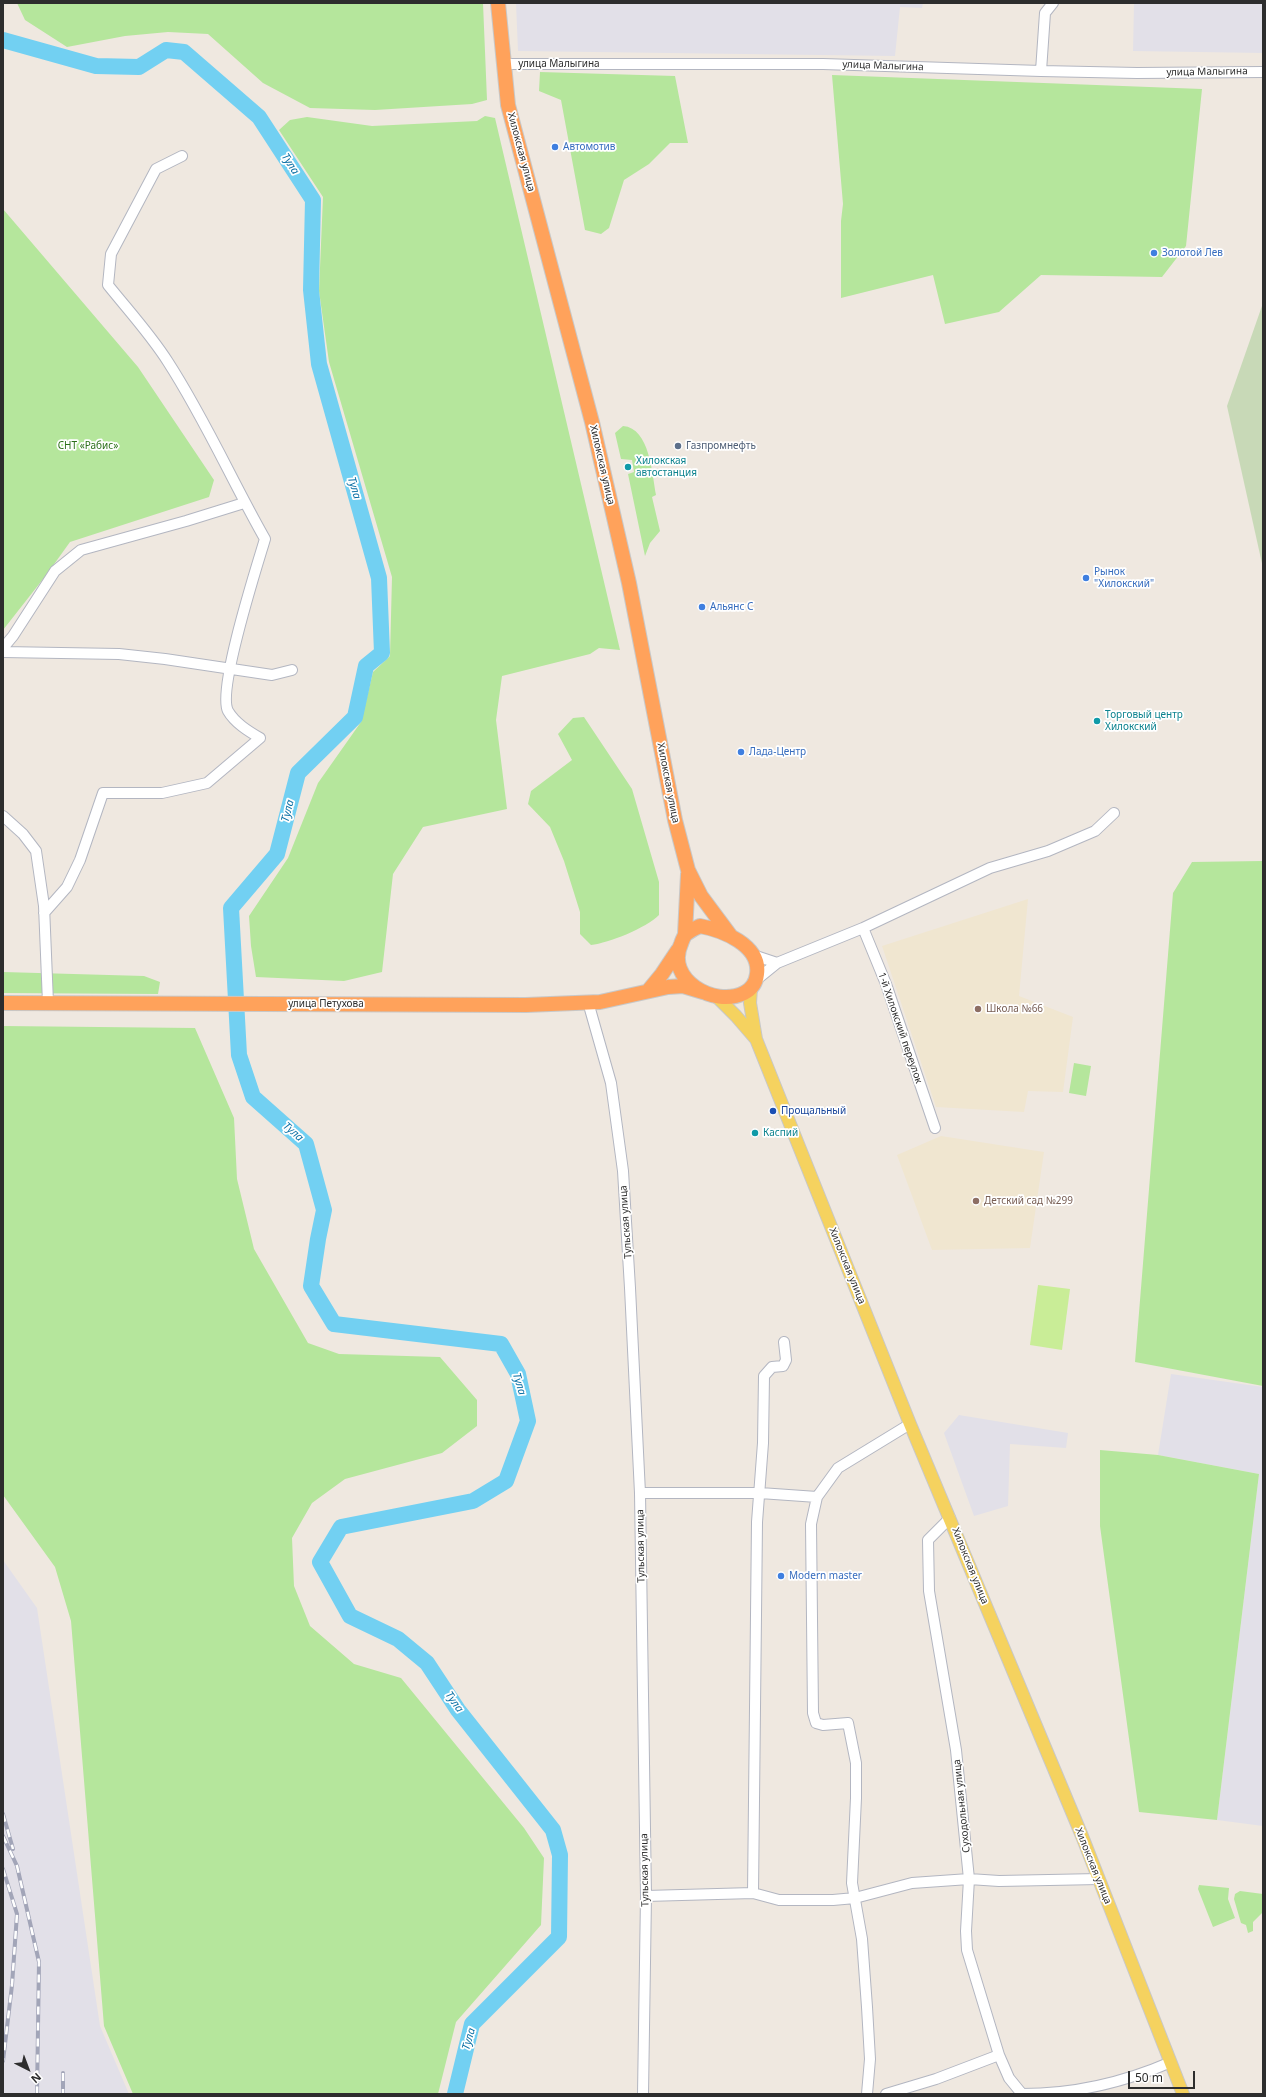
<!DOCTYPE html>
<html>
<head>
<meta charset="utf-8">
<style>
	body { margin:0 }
	#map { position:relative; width:1266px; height:2097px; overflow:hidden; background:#efe8e0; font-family:"Noto Sans",sans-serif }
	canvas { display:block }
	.frame { position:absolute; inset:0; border:4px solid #2d2d2d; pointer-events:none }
	.north { position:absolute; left:8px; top:2049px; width:40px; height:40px; -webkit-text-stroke:3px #fff; paint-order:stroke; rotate:138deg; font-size:11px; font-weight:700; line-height:16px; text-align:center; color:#2d2d2d }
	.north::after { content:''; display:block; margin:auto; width:14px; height:18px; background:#2d2d2d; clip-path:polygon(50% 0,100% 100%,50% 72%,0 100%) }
	.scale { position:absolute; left:1128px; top:2071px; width:67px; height:18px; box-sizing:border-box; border:2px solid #2d2d2d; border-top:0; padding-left:5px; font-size:12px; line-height:14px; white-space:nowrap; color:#2d2d2d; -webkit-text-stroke:3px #fff; paint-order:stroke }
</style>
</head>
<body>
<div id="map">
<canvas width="1266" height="2097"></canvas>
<div class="frame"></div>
<div class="north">N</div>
<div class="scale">50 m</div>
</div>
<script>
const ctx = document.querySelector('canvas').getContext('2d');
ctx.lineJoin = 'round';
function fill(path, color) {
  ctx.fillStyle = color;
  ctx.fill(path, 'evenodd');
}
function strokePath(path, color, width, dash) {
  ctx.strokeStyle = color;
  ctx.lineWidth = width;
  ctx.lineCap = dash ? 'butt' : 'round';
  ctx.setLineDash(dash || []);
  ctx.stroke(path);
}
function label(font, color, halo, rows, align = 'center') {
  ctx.font = font + ' "Noto Sans",sans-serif';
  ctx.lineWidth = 3.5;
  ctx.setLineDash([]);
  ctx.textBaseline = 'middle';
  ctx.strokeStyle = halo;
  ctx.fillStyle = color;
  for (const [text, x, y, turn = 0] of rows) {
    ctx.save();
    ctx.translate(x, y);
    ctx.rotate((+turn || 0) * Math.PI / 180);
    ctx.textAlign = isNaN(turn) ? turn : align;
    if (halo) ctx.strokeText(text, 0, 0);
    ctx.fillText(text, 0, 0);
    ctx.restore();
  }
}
fill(new Path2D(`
	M516,3H923L922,8L900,7L895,56L518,51Z
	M1134,3H1263V53L1133,51Z
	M1171,1374L1263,1387V1826L1217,1820L1259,1474L1158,1455Z
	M959,1415L1068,1433L1066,1448L1010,1444L1008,1506L974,1516L944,1433Z
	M3,1560L37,1608L100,2026L129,2094H3Z`), '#e2e0e8');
fill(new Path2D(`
	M1028,899L1019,996L1073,1017L1063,1092L1028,1091L1024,1112L936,1107L882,946Z
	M941,1136L1044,1152L1030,1248L932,1250L897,1155Z`), '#f0e6d0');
fill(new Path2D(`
	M17,3H483L487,100L472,104L375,110L310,108L263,83L208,34L168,32L125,36L67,47L25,20Z
	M540,72L675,76L688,143H670L649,164L624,180L609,228L601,234L585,230L561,100L539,91Z
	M832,75L1202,89L1186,246L1162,277L1041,275L999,312L945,324L933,275L841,298V221L843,204Z
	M485,116L495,118L620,650L599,648L590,654L502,676L496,720L507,809L423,827L393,874L382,972L344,981L256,977L251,946L249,916L288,858L318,783L361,722L373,672L390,656L392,577L329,362L319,291L323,197L279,130L290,120L307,117L372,126L477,121Z
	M3,209L138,367L214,480L209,497L70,542L47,574L3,630Z
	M623,426C650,428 652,474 656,495L652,497L660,531L650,543L645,556L628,474L634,472L632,460L621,459L615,433Z
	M584,717L632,789L659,882V915C646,928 609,943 591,945L580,934V912L564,861L550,827L528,804L531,791L572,760L558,734L573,718Z
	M1263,861V1386L1135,1362L1173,893L1192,862Z
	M3,972L144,976L160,982L158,994L3,993Z
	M3,1026L195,1028L234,1118L237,1179L254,1249L308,1343L339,1354L440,1357L477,1400V1426L442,1453L345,1479L312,1503L292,1538L294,1586L310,1626L354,1664L401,1678L524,1828L544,1858L541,1925L456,2022L438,2094H133L104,2026L71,1621L55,1567L3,1495Z
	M1074,1063L1091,1066L1086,1096L1069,1093Z
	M1100,1450L1158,1455L1259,1474L1217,1820L1139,1812L1100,1526Z
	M1199,1885L1229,1888L1228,1899L1235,1918L1213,1927L1198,1889Z
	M1240,1891L1263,1894V1912L1253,1922V1931L1248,1933L1246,1925L1241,1923L1234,1899L1235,1894Z`), '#b5e69c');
fill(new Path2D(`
	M1263,303V568L1227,406Z`), '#c8d9b7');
fill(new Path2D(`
	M1038,1285L1070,1289L1062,1350L1030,1345Z`), '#c9ed97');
strokePath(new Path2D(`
	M3,40L96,66L139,67L166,50L184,52L259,117L313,200L311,290L319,364L379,578L382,653L366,666L355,717L298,773L277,854L231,908L239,1055L253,1097L306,1144L324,1210L318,1239L311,1286L334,1324L501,1344L518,1374L528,1421L506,1481L473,1501L341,1527L320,1562L350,1616L398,1639L427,1663L458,1710L553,1830L560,1855L559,1937L472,2024L455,2094`), '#72d0f2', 16);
const minor = new Path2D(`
	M503,64H823L1041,71L1137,73L1263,72
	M1041,71L1045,13L1053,3
	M3,648L13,636L55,571L81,550L186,521L244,503
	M3,652L119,654L165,659L272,675L292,670
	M3,816L23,834L36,851L44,906L48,1003
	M44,913L67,887L80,860L103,793H162L207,783L260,738C248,731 235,723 228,711C217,690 257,566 265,539C232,481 205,419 168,362C151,335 128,310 108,285L111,254L156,169L182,156
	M863,928L886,984L935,1128
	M753,955L777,963
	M756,980L777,963L863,928L990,868L1048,851L1095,831L1114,813
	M588,1002L611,1083L623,1171L630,1288L640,1493L646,1896L643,2094
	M640,1493H760L817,1497L838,1468L910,1424
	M817,1497L811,1524L813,1713L816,1723L823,1725L848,1723L856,1763V1798L852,1883L862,1939L867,2007L870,2059L867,2094
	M950,1518L928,1540L929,1591L956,1750L969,1879L966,1931L967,1950L999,2055L1009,2078L1022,2094
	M753,1893L757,1522L763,1443L764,1376L772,1367L783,1366L786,1360L784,1342
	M646,1896L753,1893L779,1900H833L855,1898L912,1883L969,1879L999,1881L1099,1879
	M886,2094L936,2079L999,2055
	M1022,2094C1073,2094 1125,2082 1171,2062`);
const major = new Path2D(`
	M751,988L750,1003L756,1039L910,1424L1082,1836L1183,2094
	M716,996L736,1016L755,1038`);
const highway = new Path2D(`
	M498,3L508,105L592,422L629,583L675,820L688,870L701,896L730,935
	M700,926C722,930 761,945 757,974C756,983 752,989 744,993C714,1008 665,979 681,944C682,941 684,936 686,934C690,931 695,928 700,926Z
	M685,934L688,874
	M648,991L662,974L678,950
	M3,1003L526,1005L600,1002L668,987L683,986L703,992`);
strokePath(minor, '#b3b6c1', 12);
strokePath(major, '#c8c8c8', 14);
strokePath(highway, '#c8c8c8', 16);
strokePath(minor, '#fff', 10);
strokePath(major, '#f5d25f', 12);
strokePath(highway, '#ffa25b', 14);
const rail = new Path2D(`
	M3,1814L13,1849
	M3,1836L17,1866L39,1962L37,2094
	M3,1869L17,1914L12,1985L3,2061
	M63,2073V2094`);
strokePath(rail, '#a2a5b8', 4);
strokePath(rail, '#fff', 2.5, [8]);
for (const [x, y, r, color] of [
	[555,147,4,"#3f7fe0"],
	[1154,253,4,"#3f7fe0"],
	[678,446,4,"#5c6f8a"],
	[628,467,4,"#0f9aa8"],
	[1086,578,4,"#3f7fe0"],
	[702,607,4,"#3f7fe0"],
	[1097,721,4,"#0f9aa8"],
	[741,752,4,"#3f7fe0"],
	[978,1009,4,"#8d6e63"],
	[773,1111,4,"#1a4fb4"],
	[755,1133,4,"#0f9aa8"],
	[976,1201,4,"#8d6e63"],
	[781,1576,4,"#3f7fe0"]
]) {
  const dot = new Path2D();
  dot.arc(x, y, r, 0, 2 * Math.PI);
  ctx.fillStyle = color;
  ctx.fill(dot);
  strokePath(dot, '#fff', 1.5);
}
label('10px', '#2d2d2d', '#fff', [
	["улица Малыгина",559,64],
	["улица Малыгина",883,66,2],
	["улица Малыгина",1207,72,-1],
	["Хилокская улица",521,152,75],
	["Хилокская улица",602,465,77],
	["Хилокская улица",668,783,79],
	["улица Петухова",326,1004],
	["1-й Хилокский переулок",900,1028,71],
	["Тульская улица",626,1222,-94],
	["Хилокская улица",847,1266,68],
	["Тульская улица",641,1546,-91],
	["Хилокская улица",970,1566,68],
	["Суходольная улица",962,1806,-96],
	["Хилокская улица",1093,1866,68],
	["Тульская улица",645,1870,-91]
]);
label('10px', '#366cbe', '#fff', [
	["Автомотив",563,147],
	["Золотой Лев",1162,253],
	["Рынок",1094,572],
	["\"Хилокский\"",1094,584],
	["Альянс С",710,607],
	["Лада-Центр",749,752],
	["Modern master",789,1576]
], 'left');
label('10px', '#2b6f19', '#fff', [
	["СНТ «Рабис»",88,446]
]);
label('10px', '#4e5e75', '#fff', [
	["Газпромнефть",686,446]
], 'left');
label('10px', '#0d838f', '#fff', [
	["Хилокская",636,461],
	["автостанция",636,473],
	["Торговый центр",1105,715],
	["Хилокский",1105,727],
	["Каспий",763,1133]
], 'left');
label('10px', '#785e54', '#fff', [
	["Школа №66",986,1009],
	["Детский сад №299",984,1201]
], 'left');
label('10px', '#164399', '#fff', [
	["Прощальный",781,1111]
], 'left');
label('italic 11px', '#0a70a5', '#fff', [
	["Тула",290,164,57],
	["Тула",354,488,74],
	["Тула",288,811,-76],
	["Тула",293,1132,41],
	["Тула",519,1384,74],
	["Тула",454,1702,55],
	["Тула",469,2039,-74]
]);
</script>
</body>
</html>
